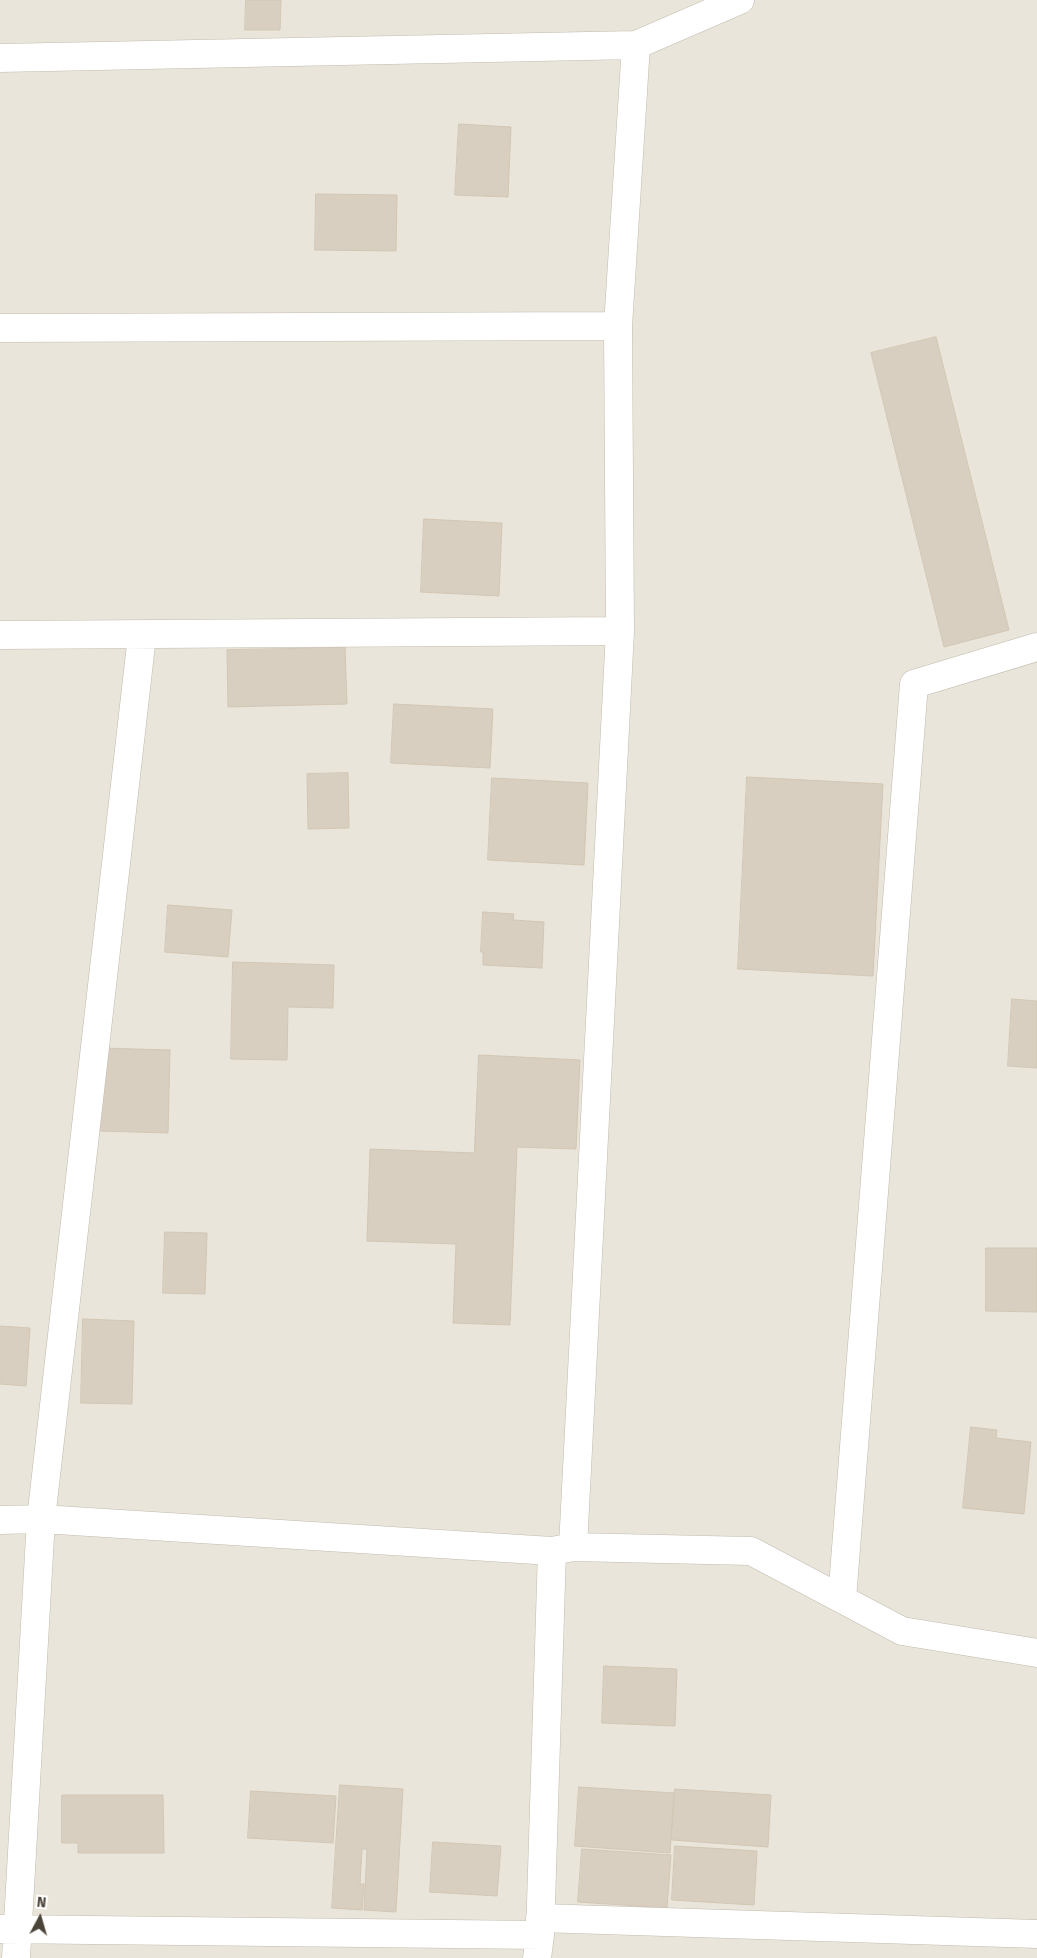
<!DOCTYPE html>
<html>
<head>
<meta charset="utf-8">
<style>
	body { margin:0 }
	#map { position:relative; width:1037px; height:1958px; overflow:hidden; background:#f6f3ec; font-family:"Fira Sans",sans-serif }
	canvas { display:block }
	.north { position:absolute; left:15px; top:1893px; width:50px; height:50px; -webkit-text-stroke:4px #fff; paint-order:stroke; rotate:6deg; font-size:14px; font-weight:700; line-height:20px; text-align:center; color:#4b4439 }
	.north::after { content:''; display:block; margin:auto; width:18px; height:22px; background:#4b4439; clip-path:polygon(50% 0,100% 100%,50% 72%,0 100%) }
</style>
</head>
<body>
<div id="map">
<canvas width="1037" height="1958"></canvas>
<div class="north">N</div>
</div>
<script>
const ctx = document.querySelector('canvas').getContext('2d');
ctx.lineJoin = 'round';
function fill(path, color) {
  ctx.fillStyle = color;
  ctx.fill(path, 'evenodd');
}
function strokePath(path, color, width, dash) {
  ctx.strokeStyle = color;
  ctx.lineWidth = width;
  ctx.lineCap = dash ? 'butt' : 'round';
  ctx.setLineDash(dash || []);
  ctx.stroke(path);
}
fill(new Path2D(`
	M0,0H1037V1958H0Z`), '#eae5da');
const building = new Path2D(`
	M246,0H281L280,30H245Z
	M459,124L511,127L508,197L455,195Z
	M316,194L397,195L396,251L315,250Z
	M936,337L1009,630L944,647L871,353Z
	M424,519L502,523L499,596L421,592Z
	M345,648L347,704L228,707L227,650Z
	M394,704L493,709L490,768L391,763Z
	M348,773L349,828L308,829L307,774Z
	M747,777L883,784L873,976L738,969Z
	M492,778L588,783L584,865L488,860Z
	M168,905L232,910L228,957L165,952Z
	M483,912L514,914L513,920L544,922L542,968L483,965V952H481Z
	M233,962L334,965L333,1008L288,1007L287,1060L231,1059Z
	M1012,999L1037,1001V1068L1008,1066Z
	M102,1048L170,1050L168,1133L100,1131Z
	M479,1055L580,1060L576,1149L517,1147L510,1325L453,1323L456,1244L367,1241L370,1149L474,1153Z
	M165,1232L207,1233L205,1294L163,1293Z
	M986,1248H1037V1312L986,1311Z
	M83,1319L134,1321L132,1404L81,1403Z
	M0,1326L30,1328L26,1386L0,1384Z
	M971,1427L997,1430L996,1438L1031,1442L1024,1514L963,1508Z
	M604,1666L677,1669L675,1726L602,1723Z
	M340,1785L403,1789L396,1912L364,1910L367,1849H362L360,1884H364L362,1910L332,1908Z
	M579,1787L674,1793L670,1853L575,1846Z
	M675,1789L771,1795L768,1847L672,1840Z
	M251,1791L336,1796L333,1843L248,1838Z
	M62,1795H163L164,1853H78V1843H62Z
	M433,1842L501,1846L497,1896L430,1892Z
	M675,1846L757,1851L754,1905L672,1900Z
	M582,1849L671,1855L667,1908L578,1902Z`);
fill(building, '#d8cfc1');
strokePath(building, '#d3c7b4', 1);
const minor = new Path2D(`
	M0,58L636,45L740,0
	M0,328L618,326
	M0,635L620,631
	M0,1520L41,1519L552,1551L573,1547L751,1551L902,1631L1037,1653
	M573,1547L620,631L618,326L636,45
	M842,1599L914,684L1037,647
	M540,1918L1037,1934
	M0,1929L540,1935
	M16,1958L41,1519L142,636
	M537,1958L540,1935L552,1551`);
strokePath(minor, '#c2bbae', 29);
strokePath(minor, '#fff', 28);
</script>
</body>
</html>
